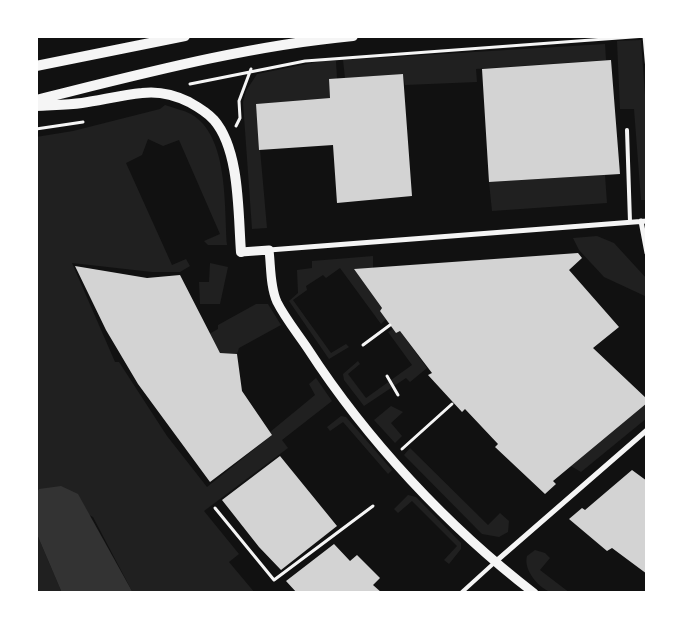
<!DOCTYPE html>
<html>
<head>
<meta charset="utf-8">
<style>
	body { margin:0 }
	#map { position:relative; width:683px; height:629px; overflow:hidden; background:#111; font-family:Poppins,sans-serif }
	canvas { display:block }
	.frame { position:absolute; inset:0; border:38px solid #fff; pointer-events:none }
</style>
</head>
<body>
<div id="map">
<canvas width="683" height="629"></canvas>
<div class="frame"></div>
</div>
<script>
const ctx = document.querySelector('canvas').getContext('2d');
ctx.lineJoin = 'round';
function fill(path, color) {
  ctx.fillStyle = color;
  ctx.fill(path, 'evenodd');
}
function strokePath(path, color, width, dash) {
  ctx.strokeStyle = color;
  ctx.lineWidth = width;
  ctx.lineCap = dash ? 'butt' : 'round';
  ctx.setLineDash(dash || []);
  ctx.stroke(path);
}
fill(new Path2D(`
	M641,40L647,123V200H641L634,109H620L617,41Z
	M605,44L606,60L476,69L477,82L405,85L403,74L345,78L343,60Z
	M322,61H336L337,79L329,80L330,98L256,104L267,228L252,229L243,102L246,91L257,74Z
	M165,105C173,108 183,110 191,114C229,136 224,206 227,245H208L204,241L220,234L179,140L163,146L148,139L142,155L126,163L172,265L186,259L190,266L180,272H152L72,263L115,362H119L167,436L207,487L272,435L270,432L315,395L309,384L316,378L332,401L282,440L288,448L204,511L239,554L229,562L255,593H133L93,517L39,489L36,493V137L73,131L160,109Z
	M605,175L607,203L492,211L489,182Z
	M597,236L614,243L647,279V297L604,277L579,250L573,238Z
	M373,256V268L354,269L382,308L380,311L386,319L381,324L340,268L326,278L323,275L306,286L307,290L293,300L331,353L346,344L349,347L329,359L289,301L298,293L297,270L312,268V261Z
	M210,263L228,267L220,304H200L199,282H209Z
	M256,304H268L281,325L239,348L237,354L220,353L209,334L218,329V325Z
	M393,329L396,333L400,331L427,368L410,382L406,378L364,406L344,380L343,374L358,361L360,364L348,374L366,398L412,365L388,332Z
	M647,403V418L581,472L571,466Z
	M391,406L403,412L391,423L402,436L395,443L374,420Z
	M341,416L346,417L392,470L388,474L343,422L330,431L327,427Z
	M410,448L488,525L500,513L509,521L508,532L499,537L482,534L404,455Z
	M408,495L416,497L461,543V549L449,564L444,560L457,546L412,501L398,513L394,509Z
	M36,532L62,593H36Z
	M535,550L545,553L550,558L540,570L570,593C565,593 558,594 553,593C539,589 523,570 527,556Z`), '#202020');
fill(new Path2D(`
	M61,486L78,494L133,593H62L36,532V493L39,489Z`), '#333');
fill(new Path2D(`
	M611,60L620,174L489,182L482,69Z
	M403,74L412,196L337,203L333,145L259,150L256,104L330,98L329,79Z
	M578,253L582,258L569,270L619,327L593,348L647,399V403L553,481L556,484L545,494L495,447L498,444L465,409L462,412L428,375L432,373L400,331L396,333L380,311L382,308L354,269Z
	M75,266L147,278L180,275L220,353L237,354L242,391L272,435L210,482L138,384L106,330Z
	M280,456L337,526L281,570L259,547L222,500Z
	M632,470L647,481V574L612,548L607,551L569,519L582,508L585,510Z
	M334,544L350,561L357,555L380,578L373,585L382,593H297L286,581Z`), '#d3d3d3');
strokePath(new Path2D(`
	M644,36L647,70
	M190,84L305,61L646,36
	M236,126L240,118L239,101L251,69
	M36,129L83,122
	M363,345L390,325
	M387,376L398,395
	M402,449L452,404
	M215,508L274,580L373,506`), '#f5f5f5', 3);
strokePath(new Path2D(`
	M627,130L630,222
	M461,593L494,563`), '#f5f5f5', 4);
strokePath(new Path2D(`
	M641,221L647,253
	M269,250L647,221
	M494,563L647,430`), '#f5f5f5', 5);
strokePath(new Path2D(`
	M241,252L269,250C271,266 270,287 277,302C285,318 298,334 308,349C367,440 448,527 534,593`), '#f5f5f5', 9);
strokePath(new Path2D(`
	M36,66L185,36
	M36,100C141,74 246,46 353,36
	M36,106C51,105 67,105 82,103C102,100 122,95 142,93C158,91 175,95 189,102C198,107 207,112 214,120C240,150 238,213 241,252`), '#f5f5f5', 10);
</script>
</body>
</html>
